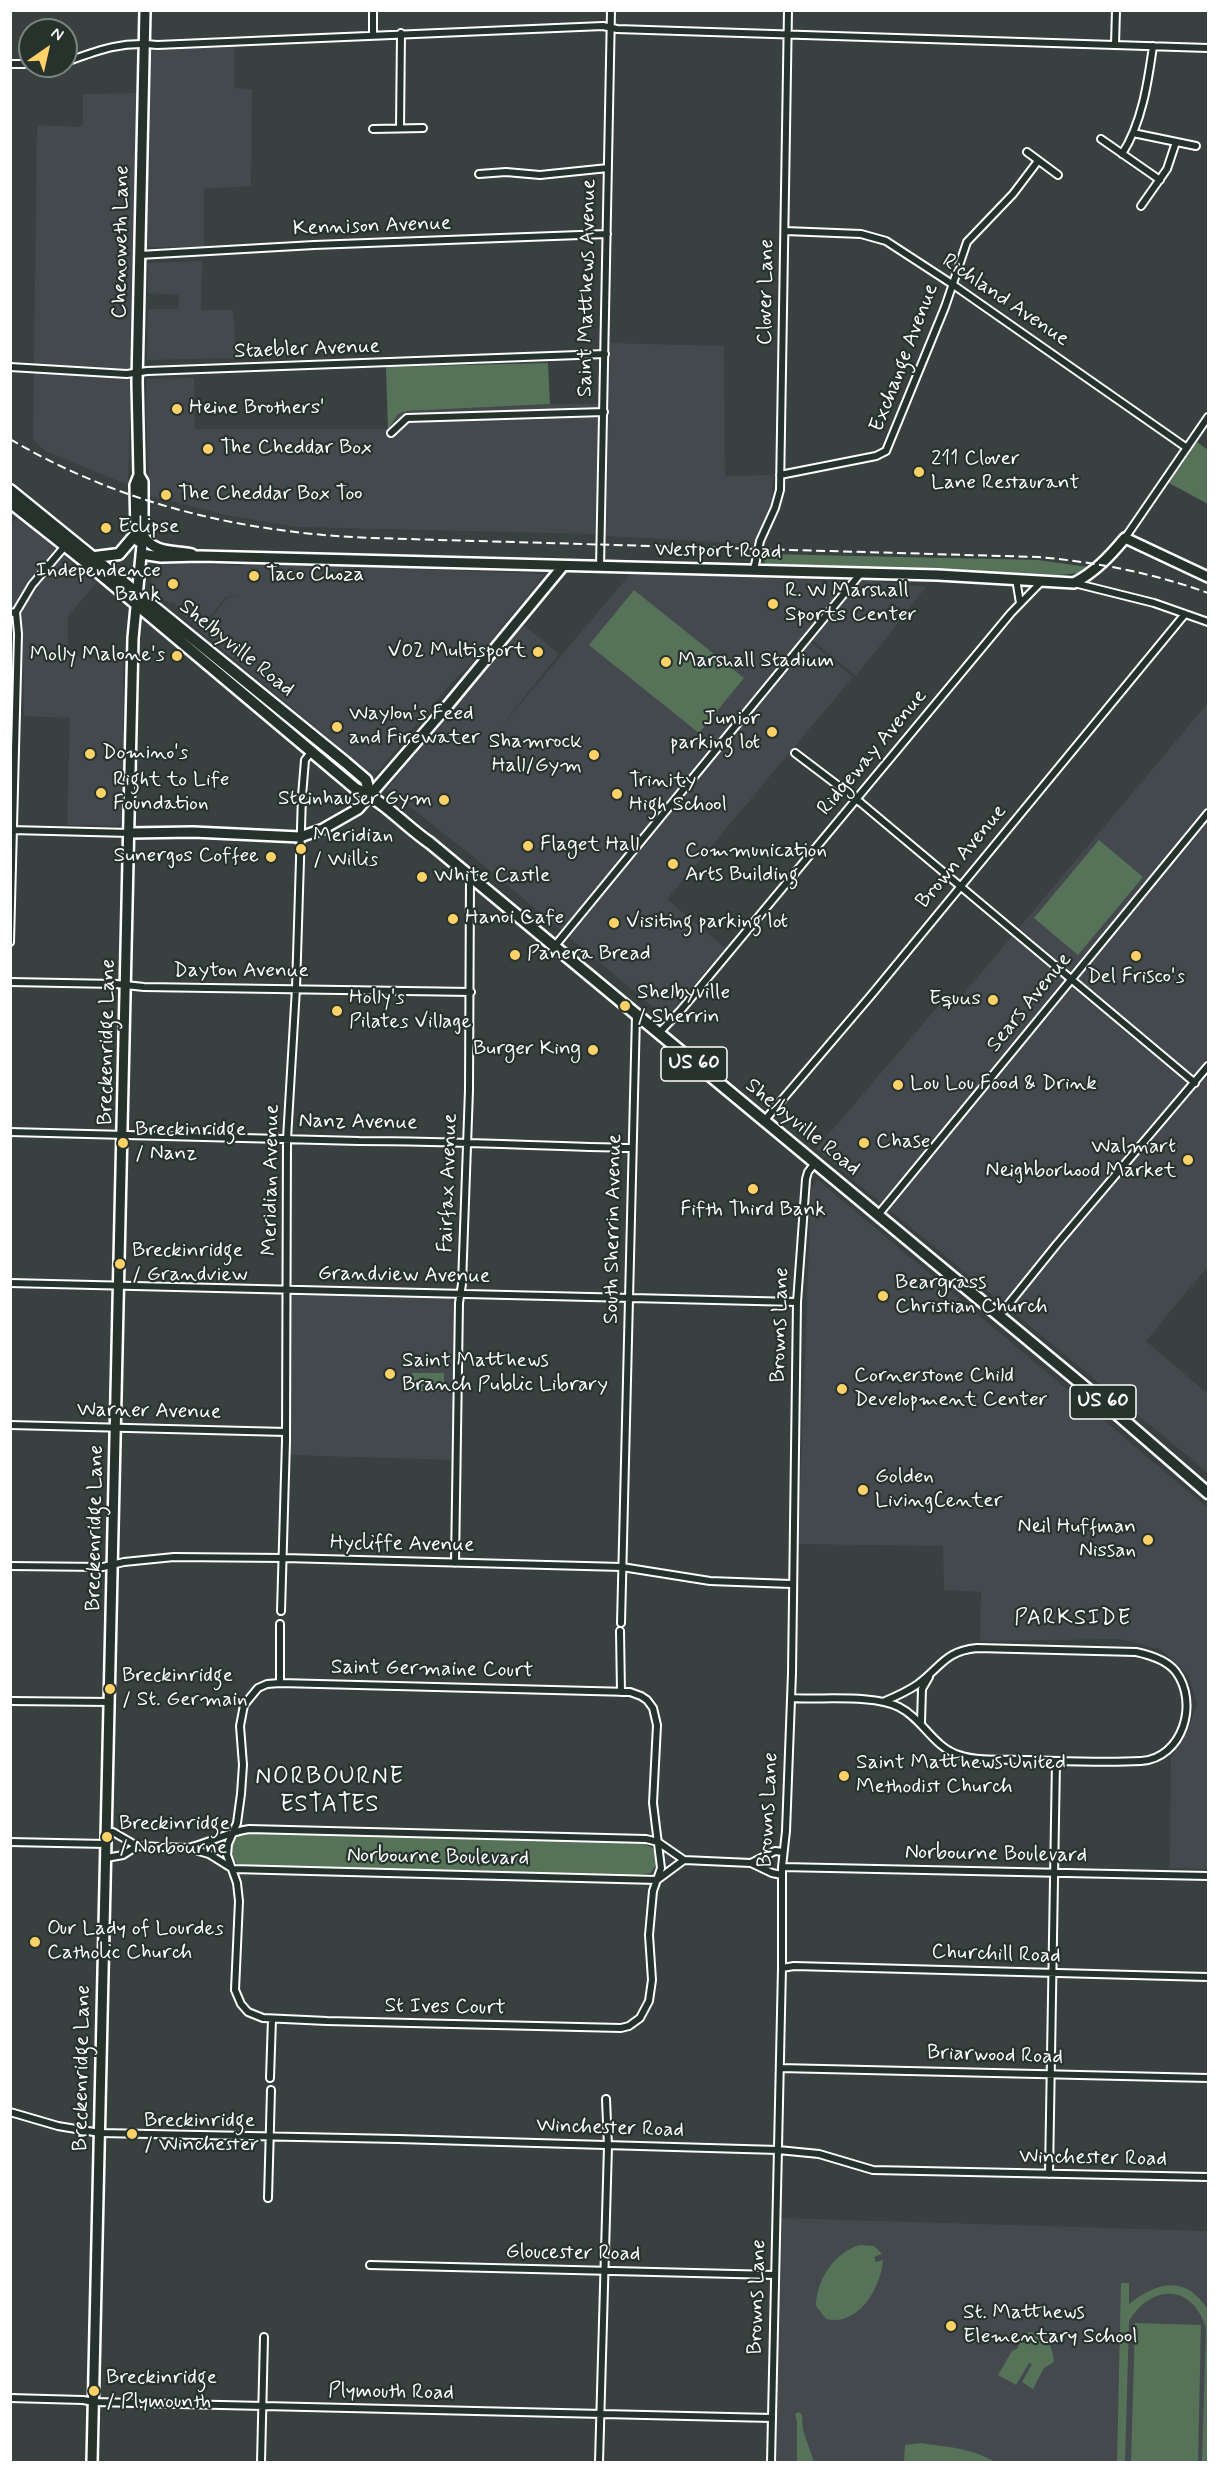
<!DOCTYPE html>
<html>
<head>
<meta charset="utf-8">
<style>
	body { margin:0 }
	#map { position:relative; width:1219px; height:2473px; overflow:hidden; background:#384040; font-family:Mynerve,sans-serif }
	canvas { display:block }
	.frame { position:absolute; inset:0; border:12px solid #fff; pointer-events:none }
	.north { position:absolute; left:18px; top:18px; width:60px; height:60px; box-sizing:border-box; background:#26332d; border:2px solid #7d8581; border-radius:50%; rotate:34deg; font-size:16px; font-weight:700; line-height:24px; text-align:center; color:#fff }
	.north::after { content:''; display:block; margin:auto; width:21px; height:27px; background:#ffd166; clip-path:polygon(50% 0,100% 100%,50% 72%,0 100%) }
</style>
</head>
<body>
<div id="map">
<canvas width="1219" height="2473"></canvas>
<div class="frame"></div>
<div class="north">N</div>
</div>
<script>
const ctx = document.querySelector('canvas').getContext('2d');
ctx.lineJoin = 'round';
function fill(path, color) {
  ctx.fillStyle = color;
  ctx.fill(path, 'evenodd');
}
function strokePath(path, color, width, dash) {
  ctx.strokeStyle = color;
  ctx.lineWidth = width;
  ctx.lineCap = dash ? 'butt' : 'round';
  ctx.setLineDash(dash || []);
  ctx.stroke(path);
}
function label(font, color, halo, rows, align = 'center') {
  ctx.font = font + ' Mynerve,sans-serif';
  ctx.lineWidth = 4.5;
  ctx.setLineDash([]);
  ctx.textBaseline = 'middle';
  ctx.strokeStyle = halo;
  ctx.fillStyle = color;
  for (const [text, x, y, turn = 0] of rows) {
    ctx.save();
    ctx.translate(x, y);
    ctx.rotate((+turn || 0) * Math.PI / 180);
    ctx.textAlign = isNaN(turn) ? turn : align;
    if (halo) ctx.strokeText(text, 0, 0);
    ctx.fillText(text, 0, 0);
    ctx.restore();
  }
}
fill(new Path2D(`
	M234,45V88L252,89L251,186L204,189V247H145L148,49Z
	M139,93L128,485L45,451L33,439L37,125L83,127V94Z
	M202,261L201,310H233L236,358L147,360L148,309H178L179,295L148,293V263Z
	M610,343L724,346L725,476L773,475L771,505L753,544L606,536Z
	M194,378L195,429H387L398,414L407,411L550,404H599L595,534L297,527L226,515L150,496L146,419L147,379Z
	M17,517L96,583L68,616V656L123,660L124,817L118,826L67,825L70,718L24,716L22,611L11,609V525Z
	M167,562L243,566V562L545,574L475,660L452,682L378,771L367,770L200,631L227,598L241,594L226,597L199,629L177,610L178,607L172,602L170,604L160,596L152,588L151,572L160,563Z
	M631,573L841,581V591L803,636L853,677L667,899L725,948L666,1018L465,850L387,789L520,622L559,654L490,740Z
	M862,580L926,587L856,676L812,640Z
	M1208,703V1266L1146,1341L1208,1394V1473L816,1149L941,1003L950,1010Z
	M818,1180L1208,1508V1869L1170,1868L1171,1757L1188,1730L1197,1704L1188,1674L1160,1649L1120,1639L980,1641L981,1592L944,1590L943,1546L798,1544L811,1190Z
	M298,1293L449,1297L455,1303L453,1460L290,1455L291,1298Z
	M781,2218L1208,2231V2462H775Z`), '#44494d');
fill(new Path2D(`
	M548,363L550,404L407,411L398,414L388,429L386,367Z
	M1197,442L1208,450V504L1169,483Z
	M767,554L1038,560L1088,567L1078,573L1060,575L786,566L769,565L764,562Z
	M634,590L744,678L699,733L589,645Z
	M1099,840L1143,877L1078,955L1034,918Z
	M412,1373H444V1391H412Z
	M253,1833L641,1842L653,1848L658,1862L651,1873L632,1876L302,1868L237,1864L231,1854L233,1839L239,1834Z
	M860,2245L874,2246L882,2254L874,2257L876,2262L883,2260C881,2287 859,2327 826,2319L816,2306C816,2280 835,2252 860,2245Z
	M1121,2283H1129V2304C1157,2282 1186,2274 1208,2310V2462H1202L1206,2328C1193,2284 1151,2283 1129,2321L1125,2462H1117Z
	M1135,2323L1201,2325L1198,2462H1131Z
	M1030,2332C1047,2335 1053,2346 1054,2362L1044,2368L1033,2389L1022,2382L1032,2364L1029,2363L1016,2385L998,2375L1012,2351L1017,2349L1023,2335Z
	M799,2412L802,2415L803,2430L814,2462H797V2422L795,2414Z
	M921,2443C944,2447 975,2448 994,2462H904L905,2445Z`), '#567259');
const minor = new Path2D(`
	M373,10V35
	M1115,45L1116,10
	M66,62C99,50 122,41 157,45L603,26L617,29L1208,48
	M10,64H30
	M400,128L401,33
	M373,129L423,128
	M1133,133L1196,146
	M1101,139L1160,180
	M1027,152L1058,175
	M1122,154C1142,123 1148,82 1153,46
	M479,174L506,172L540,175L608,168
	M1141,206L1167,169L1176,142
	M785,231L861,234L886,241L952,284L1187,448
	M139,255L314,245L607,234
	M10,367L127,374L147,371L605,354
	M391,433L407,418L604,412
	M780,475L876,456L886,451L945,307L967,242L1013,194L1038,161
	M1125,538L1208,417
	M600,567L611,10
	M754,570L760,541L775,508L780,490L788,10
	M1016,579L1020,603
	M1074,583L1154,603L1208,622
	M10,613L16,612L32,585L65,546
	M795,753L861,803L1195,1083
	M11,830L130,833
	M10,942L18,634L16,612
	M554,947L861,573
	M10,982L116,984L144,987L471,992
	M658,1034L681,1010L1011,613L1042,581
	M764,1121L873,993L1185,614
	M10,1132L359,1141C450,1141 541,1146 632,1148
	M878,1215L1208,813
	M10,1283L797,1302
	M999,1316L1057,1244L1208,1066
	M10,1425L286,1432
	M455,1563L459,1303L462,1284L469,1090L470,877
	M10,1566L103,1567L124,1562L174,1557L284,1558L622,1567L710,1581L791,1584
	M281,1611L286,1441L287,1139L296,988L302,796L305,760L312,751
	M621,1623L636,1015
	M620,1631L621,1692
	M280,1683L630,1692L641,1696L647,1700L653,1708L657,1725L653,1803L661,1868L653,1891L649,1935L652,1980L649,2001L640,2018L629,2026L621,2028L327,2021L263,2018L248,2012L241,2004L235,1990L239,1901L237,1883L227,1855L228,1844L237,1823L241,1794L243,1765L240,1726L244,1705L258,1688L267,1684Z
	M280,1683V1624
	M791,1698C821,1700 874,1694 899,1707C923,1719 933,1747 959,1755C980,1762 1005,1759 1027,1760C1065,1761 1103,1763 1141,1761C1183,1758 1199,1703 1176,1672C1168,1661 1150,1655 1136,1652L977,1648C945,1651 941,1667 918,1684C908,1691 897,1696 885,1701
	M10,1701L110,1702
	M921,1722L922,1689L929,1677
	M107,1832H113L137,1846L188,1848L209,1854L233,1869L657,1880L684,1860
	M10,1842L106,1844
	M188,1848C209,1843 228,1832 249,1829L646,1839L658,1842L684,1860L751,1863L772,1873L782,1875
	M106,1858L123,1855L137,1846
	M751,1863L775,1851L783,1852
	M782,1867L1208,1876
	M782,1968L794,1966L1208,1977
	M780,2068L1208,2078
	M270,2078L272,2019
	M10,2112L58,2126L100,2133L398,2139L778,2150L819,2154L873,2170L1208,2177
	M1049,2174L1056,1761
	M268,2198L271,2090
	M370,2265L775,2275
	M10,2398L83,2400L94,2402L772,2418
	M261,2462L264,2337
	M599,2462L608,2146L606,2099
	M771,2462L782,1968V1867L786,1831L792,1673L797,1302L806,1179L808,1172L815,1163`);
const secondary = new Path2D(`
	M143,535C154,554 173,550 192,554
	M138,541L136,534L135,485L139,475L137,382L145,10
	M141,554L161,557L200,556L938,575L1074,583C1095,572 1110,556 1125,538L1208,577
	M130,833L193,832L300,837L323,829L358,809L444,710L563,566
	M92,2462L133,638L143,535V482L139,475`);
const primary = new Path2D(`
	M10,490L345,762L366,780L370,795
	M10,502L92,567L356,789C383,800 405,826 430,843L1103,1402L1208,1493
	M95,557L119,554L136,534`);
strokePath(minor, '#fff', 10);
strokePath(secondary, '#fff', 14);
strokePath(primary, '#fff', 15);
strokePath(minor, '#26332d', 6);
strokePath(secondary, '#26332d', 9);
strokePath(primary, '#26332d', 10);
strokePath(new Path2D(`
	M10,439C121,505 245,533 372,538L1038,557C1096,562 1153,573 1208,593`), '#fff', 2, [9, 4.5]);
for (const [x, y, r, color] of [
	[177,409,6,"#ffd166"],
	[208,449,6,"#ffd166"],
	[919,472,6,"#ffd166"],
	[166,495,6,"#ffd166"],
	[106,528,6,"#ffd166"],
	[254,576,6,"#ffd166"],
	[173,584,6,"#ffd166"],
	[773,604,6,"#ffd166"],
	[538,652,6,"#ffd166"],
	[177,656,6,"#ffd166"],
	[666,662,6,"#ffd166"],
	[337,727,6,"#ffd166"],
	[772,732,6,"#ffd166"],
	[90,754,6,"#ffd166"],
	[594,755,6,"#ffd166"],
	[101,793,6,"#ffd166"],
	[617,794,6,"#ffd166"],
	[444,800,6,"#ffd166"],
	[528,846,6,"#ffd166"],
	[301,849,6,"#ffd166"],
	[271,857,6,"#ffd166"],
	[673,864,6,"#ffd166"],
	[422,877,6,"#ffd166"],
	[453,919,6,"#ffd166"],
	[614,923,6,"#ffd166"],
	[515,955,6,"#ffd166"],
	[1136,956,6,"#ffd166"],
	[993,1000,6,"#ffd166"],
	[625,1006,6,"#ffd166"],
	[337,1011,6,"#ffd166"],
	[593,1050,6,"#ffd166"],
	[898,1085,6,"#ffd166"],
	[123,1143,6,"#ffd166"],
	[864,1143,6,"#ffd166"],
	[1188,1160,6,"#ffd166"],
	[753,1189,6,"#ffd166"],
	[120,1264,6,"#ffd166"],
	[883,1296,6,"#ffd166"],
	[390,1374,6,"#ffd166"],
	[842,1389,6,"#ffd166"],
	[863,1490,6,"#ffd166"],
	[1148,1540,6,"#ffd166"],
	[110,1689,6,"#ffd166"],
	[844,1776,6,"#ffd166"],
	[107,1837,6,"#ffd166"],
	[35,1942,6,"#ffd166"],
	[132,2134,6,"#ffd166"],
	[951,2326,6,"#ffd166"],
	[94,2391,6,"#ffd166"]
]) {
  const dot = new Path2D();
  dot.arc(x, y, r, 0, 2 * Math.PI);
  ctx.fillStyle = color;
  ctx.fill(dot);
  strokePath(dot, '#26332d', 2);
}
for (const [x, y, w] of [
	[694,1064,66],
	[1103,1402,66]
]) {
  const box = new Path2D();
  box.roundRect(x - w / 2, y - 17, w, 34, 4.5);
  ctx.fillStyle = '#26332d';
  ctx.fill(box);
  strokePath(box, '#fff', 1.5);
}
label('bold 20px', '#fff', null, [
	["US 60",694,1064],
	["US 60",1103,1402]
]);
label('21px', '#fff', '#26332d', [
	["Kennison Avenue",372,227,-2],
	["Chenoweth Lane",122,242,-89],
	["Saint Matthews Avenue",588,288,-89],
	["Clover Lane",767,292,-89],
	["Richland Avenue",1005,301,34],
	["Staebler Avenue",307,350,-2],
	["Exchange Avenue",905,358,-69],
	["Westport Road",718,552,1],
	["Shelbyville Road",236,649,39],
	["Ridgeway Avenue",873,753,-50],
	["Brown Avenue",962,857,-50],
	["Dayton Avenue",241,972],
	["Sears Avenue",1030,1003,-51],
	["Breckenridge Lane",108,1042,-89],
	["Nanz Avenue",358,1123,1],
	["Shelbyville Road",802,1128,39],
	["Meridian Avenue",272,1180,-89],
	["Fairfax Avenue",449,1183,-88],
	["South Sherrin Avenue",614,1229,-89],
	["Grandview Avenue",404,1276,1],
	["Browns Lane",781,1325,-88],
	["Warner Avenue",149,1412,1],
	["Breckenridge Lane",96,1528,-89],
	["Hycliffe Avenue",402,1545,1],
	["Saint Germaine Court",432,1670,1],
	["Browns Lane",769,1810,-87],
	["Norbourne Boulevard",996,1855,1],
	["Norbourne Boulevard",438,1858,1],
	["Churchill Road",996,1955,2],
	["St Ives Court",445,2008,1],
	["Briarwood Road",995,2056,2],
	["Breckenridge Lane",83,2068,-89],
	["Winchester Road",610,2129,2],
	["Winchester Road",1093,2159,1],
	["Gloucester Road",573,2254,1],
	["Browns Lane",758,2297,-88],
	["Plymouth Road",391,2393,1]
]);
label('21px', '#fff', '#26332d', [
	["Heine Brothers'",189,409],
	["The Cheddar Box",220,449],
	["211 Clover",931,460],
	["Lane Restaurant",931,484],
	["The Cheddar Box Too",178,495],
	["Eclipse",118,528],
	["Independence",161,572,"right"],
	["Bank",161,596,"right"],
	["Taco Choza",266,576],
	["R. W Marshall",785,592],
	["Sports Center",785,616],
	["V02 Multisport",526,652,"right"],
	["Molly Malone's",165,656,"right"],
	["Marshall Stadium",678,662],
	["Waylon's Feed",349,715],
	["and Firewater",349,739],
	["Junior",760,720,"right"],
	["parking lot",760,744,"right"],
	["Shamrock",582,743,"right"],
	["Hall/Gym",582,767,"right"],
	["Domino's",102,754],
	["Right to Life",113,781],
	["Foundation",113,805],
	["Trinity",629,782],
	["High School",629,806],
	["Steinhauser Gym",432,800,"right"],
	["Meridian",313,837],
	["/ Willis",313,861],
	["Flaget Hall",540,846],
	["Communication",685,852],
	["Arts Building",685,876],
	["Sunergos Coffee",259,857,"right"],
	["White Castle",434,877],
	["Hanoi Cafe",465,919],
	["Visiting parking lot",626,923],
	["Panera Bread",527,955],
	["Del Frisco's",1136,978,"center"],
	["Shelbyville",637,994],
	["/ Sherrin",637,1018],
	["Holly's",349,999],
	["Pilates Village",349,1023],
	["Equus",981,1000,"right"],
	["Burger King",581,1050,"right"],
	["Lou Lou Food & Drink",910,1085],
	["Breckinridge",135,1131],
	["/ Nanz",135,1155],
	["Chase",876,1143],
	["Walmart",1176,1148,"right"],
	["Neighborhood Market",1176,1172,"right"],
	["Fifth Third Bank",753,1211,"center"],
	["Breckinridge",132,1252],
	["/ Grandview",132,1276],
	["Beargrass",895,1284],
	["Christian Church",895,1308],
	["Saint Matthews",402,1362],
	["Branch Public Library",402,1386],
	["Cornerstone Child",854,1377],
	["Development Center",854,1401],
	["Golden",875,1478],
	["LivingCenter",875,1502],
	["Neil Huffman",1136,1528,"right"],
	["Nissan",1136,1552,"right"],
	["Breckinridge",122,1677],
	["/ St. Germain",122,1701],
	["Saint Matthews United",856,1764],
	["Methodist Church",856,1788],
	["Breckinridge",119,1825],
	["/ Norbourne",119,1849],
	["Our Lady of Lourdes",47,1930],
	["Catholic Church",47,1954],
	["Breckinridge",144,2122],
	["/ Winchester",144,2146],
	["St. Matthews",963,2314],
	["Elementary School",963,2338],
	["Breckinridge",106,2379],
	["/ Plymounth",106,2403]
], 'left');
ctx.letterSpacing = '1.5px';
label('22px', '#fff', '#26332d', [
	["PARKSIDE",1073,1619]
]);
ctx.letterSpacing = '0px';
ctx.letterSpacing = '1.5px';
label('24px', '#fff', '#26332d', [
	["NORBOURNE",330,1778],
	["ESTATES",330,1806]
]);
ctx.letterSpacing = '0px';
</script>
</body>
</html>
